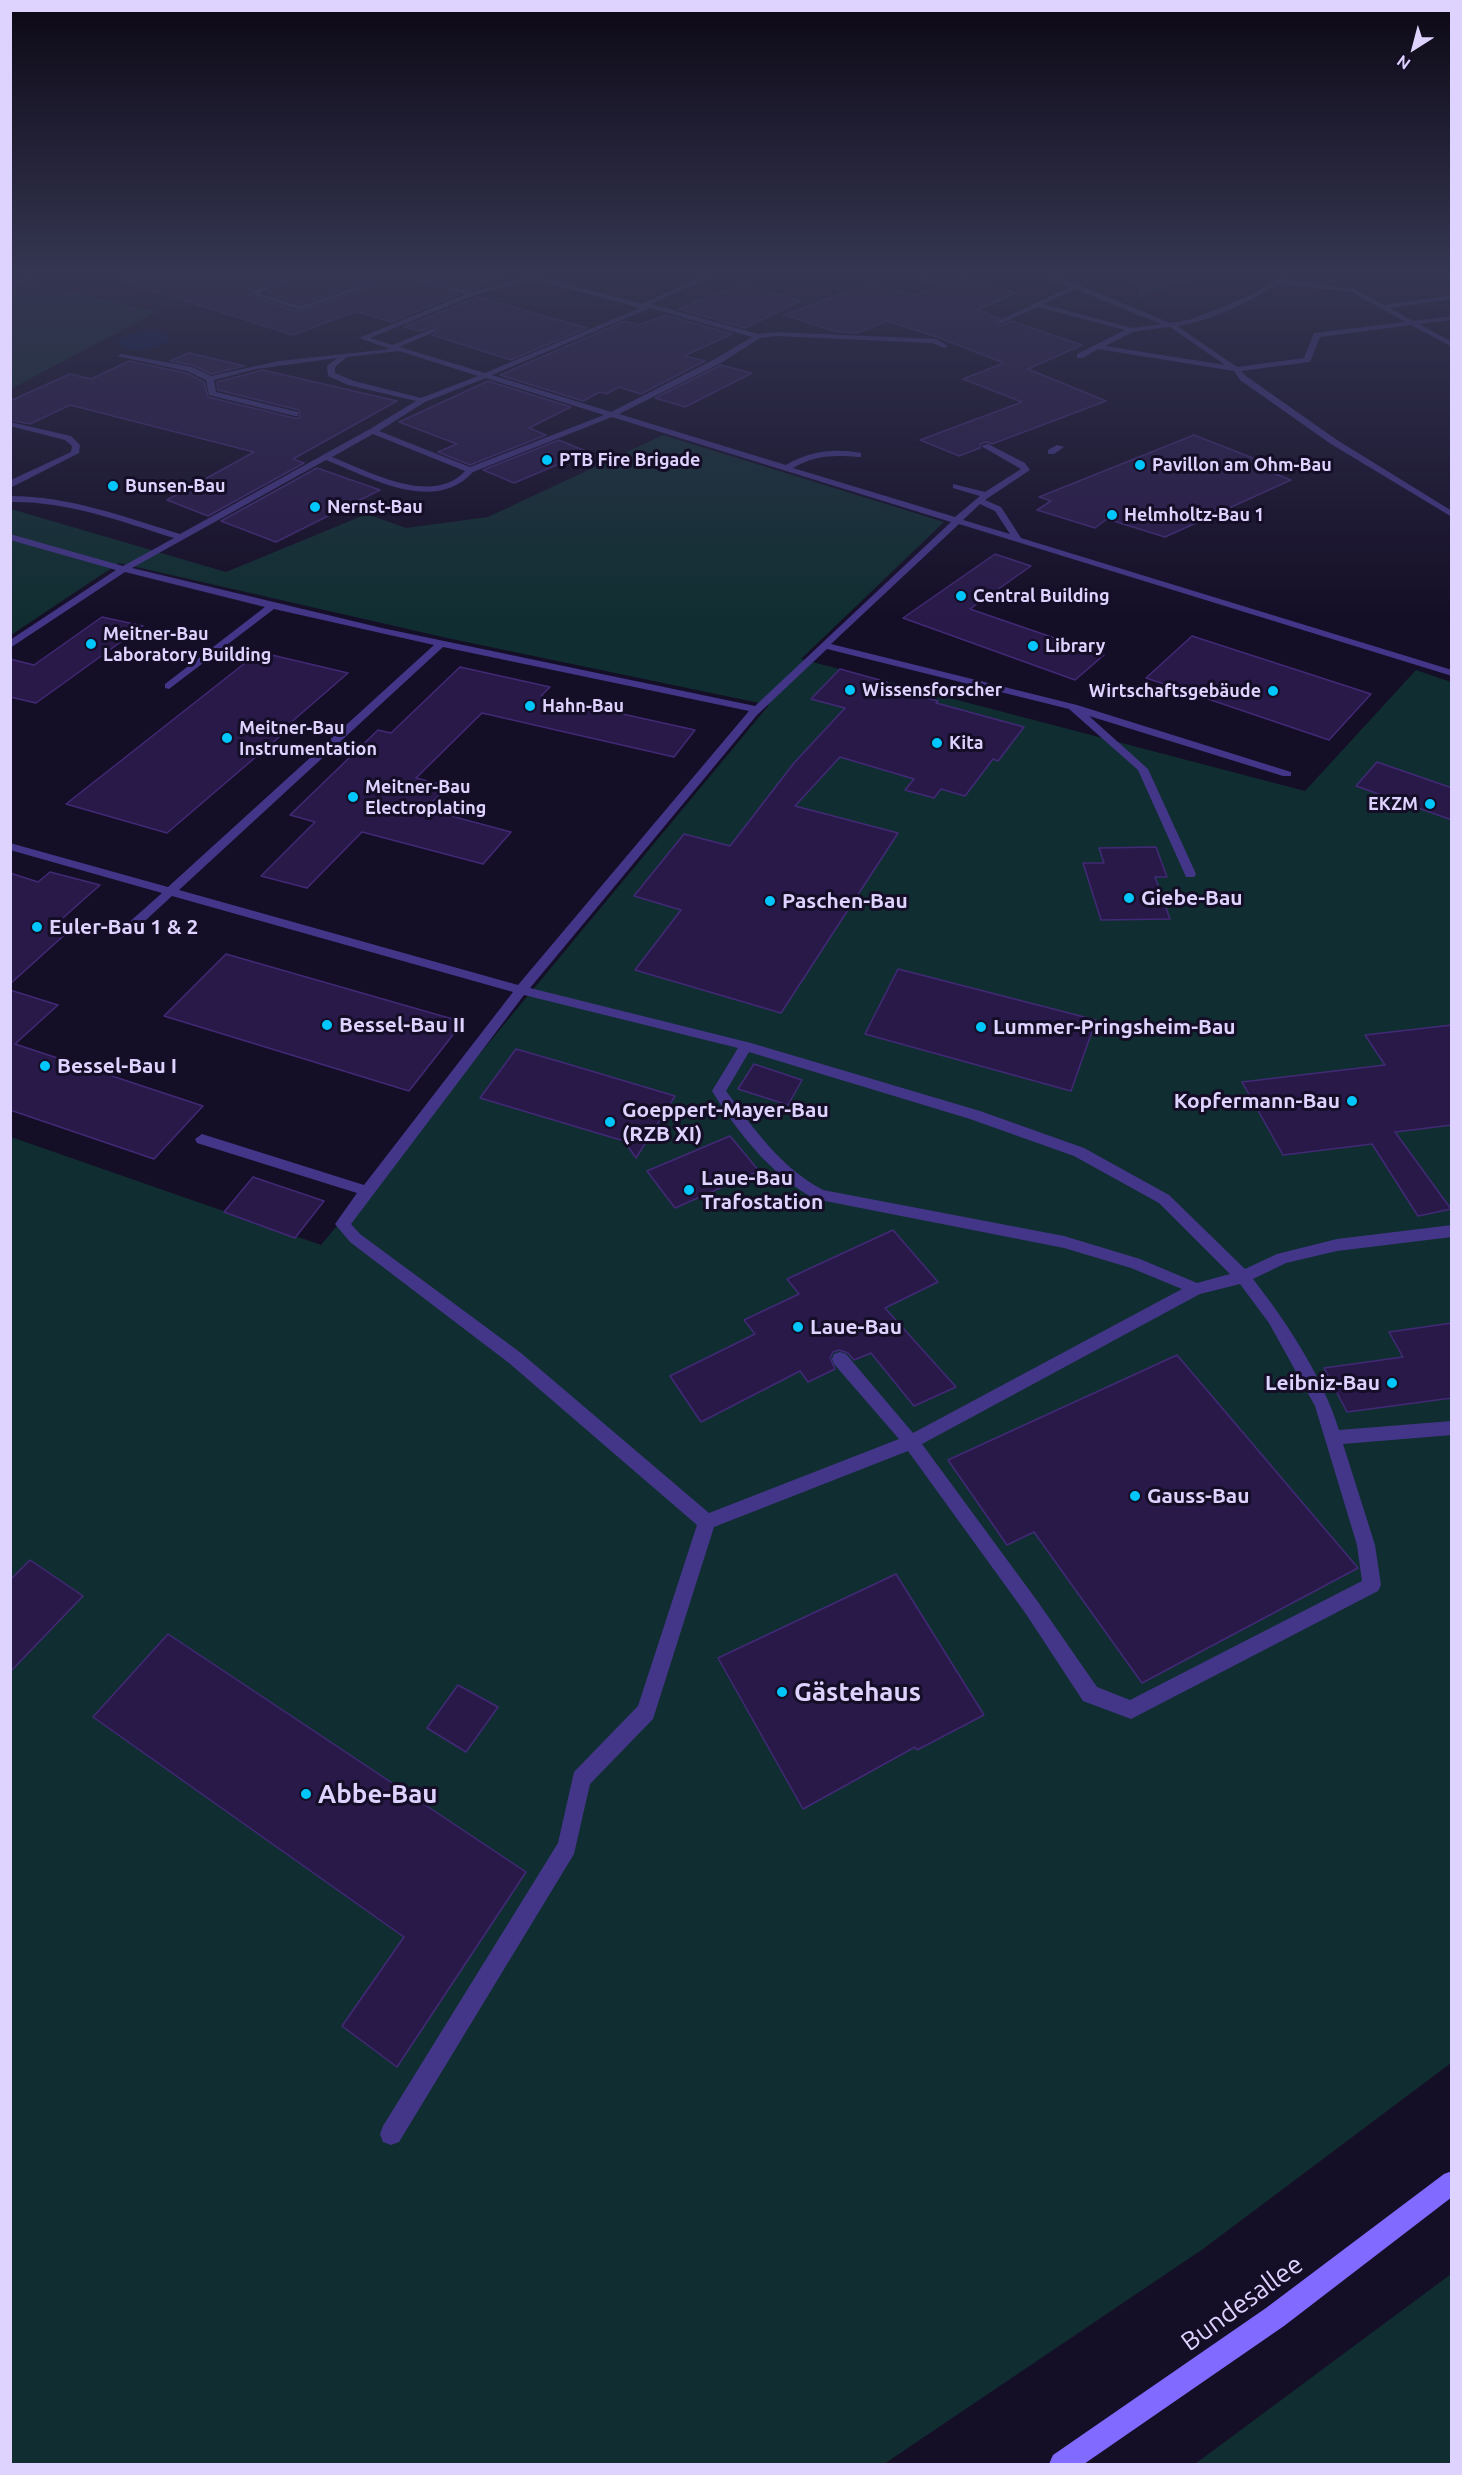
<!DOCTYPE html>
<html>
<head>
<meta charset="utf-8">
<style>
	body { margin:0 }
	#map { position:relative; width:1462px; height:2475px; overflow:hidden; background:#150e27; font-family:Ubuntu,sans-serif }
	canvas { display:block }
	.frame { position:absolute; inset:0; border:12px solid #ded3ff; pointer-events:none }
	.north { position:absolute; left:1384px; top:18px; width:60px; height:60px; -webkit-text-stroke:4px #150e27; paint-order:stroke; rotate:216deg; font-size:16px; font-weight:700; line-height:24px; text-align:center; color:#ded3ff }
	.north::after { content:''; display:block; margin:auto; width:21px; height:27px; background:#ded3ff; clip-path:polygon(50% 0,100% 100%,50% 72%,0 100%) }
</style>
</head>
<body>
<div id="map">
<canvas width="1462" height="2475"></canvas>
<div class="frame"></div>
<div class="north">N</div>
</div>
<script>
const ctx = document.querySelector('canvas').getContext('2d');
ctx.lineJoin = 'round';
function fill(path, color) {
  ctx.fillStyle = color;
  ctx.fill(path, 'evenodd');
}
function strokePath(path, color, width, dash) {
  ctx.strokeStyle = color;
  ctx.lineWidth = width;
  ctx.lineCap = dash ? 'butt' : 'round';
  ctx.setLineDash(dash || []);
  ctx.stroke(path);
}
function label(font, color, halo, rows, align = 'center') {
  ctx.font = font + ' Ubuntu,sans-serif';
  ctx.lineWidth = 6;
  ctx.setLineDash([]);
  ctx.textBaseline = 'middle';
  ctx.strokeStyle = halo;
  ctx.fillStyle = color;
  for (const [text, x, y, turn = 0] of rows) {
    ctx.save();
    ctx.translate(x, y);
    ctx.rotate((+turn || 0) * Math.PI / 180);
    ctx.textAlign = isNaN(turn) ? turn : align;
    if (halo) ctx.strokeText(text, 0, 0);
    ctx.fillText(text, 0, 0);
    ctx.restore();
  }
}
fill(new Path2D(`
	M1128,275H1181L1189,279L1140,298L1132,276Z
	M24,279L156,312L11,389V288Z
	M663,435L944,522L801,659L1305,791L1416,670L1451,682V2063L1203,2249L884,2464H11V1137L321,1245L769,705L447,638L119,563L11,635V509L226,572L367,514L406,528L488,517Z
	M1451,2274V2464H1195Z`), '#102e31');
fill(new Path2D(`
	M154,330L166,333L170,339C159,350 128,355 117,342L129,334Z`), '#071646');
const building = new Path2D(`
	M124,275H290L257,286L249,295L299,312L396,278L459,294L391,322L358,312L346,315L293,335L123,281Z
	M307,275H382L300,304L266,293Z
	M413,275H506V277L473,290Z
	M961,277L1015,293L977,310L1000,318L996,321V325H1003L1011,321L1082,345L1028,369L1106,401L992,444L987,442L980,444V448L959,456L920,440L1022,402L963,379L1004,363L937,337L887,321L857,333L837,332L784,315L870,283L914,296Z
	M742,284L801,301L745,328L678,309Z
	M478,297L587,328L511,360L432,335L438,332L435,326L420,331L404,327Z
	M665,315L732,334L684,356L705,361L641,394L619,387L606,394L600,392L583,401L500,375L625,321L639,325Z
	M189,353L245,366L211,374L192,365L170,361Z
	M129,361L186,373L204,382L208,397L294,418H300L299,410L218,390L217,382L263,370L397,401L293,459L304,463L208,516L167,500L254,452L70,405L30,424L10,420V401L70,374L91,379Z
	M721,365L752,373L685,407L655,398Z
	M488,381L571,407L529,428L546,435L470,465L438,452L457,444L399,422Z
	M1194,435L1281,469L1273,473L1291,480L1165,537L1107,519L1095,528L1037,510L1051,501L1039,497Z
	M559,440L588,452L514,483L483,470Z
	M317,468L380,490L276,542L221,521Z
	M995,554L1031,566L970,609L1104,655L1075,680L903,618Z
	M102,617L143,626L36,703L10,697V659L34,665Z
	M1192,636L1371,694L1329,740L1146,678Z
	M259,652L348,673L288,725L292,726L167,833L66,804Z
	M460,667L550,687L541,696L695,730L674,757L482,713L416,778L448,786L425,809L511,832L483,864L362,832L307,888L261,876L315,822L290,815L378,730L391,733Z
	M840,669L887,682L883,687L938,701L936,703L1024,727L998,761L993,759L965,796L941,789L934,798L905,790L914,779L840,757L795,806L898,833L781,1013L635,970L681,910L634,896L684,834L730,846L794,763L845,708L811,699Z
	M1377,762L1452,788V820L1356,786Z
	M1156,847L1167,877H1155L1170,919L1101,920L1083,863H1104L1099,848Z
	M50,872L100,885L55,925L70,930L10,984V873L38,882Z
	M226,954L463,1022L409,1091L164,1016Z
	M898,969L1096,1020L1071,1091L865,1034Z
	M10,990L58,1005L15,1044L203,1106L154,1159L10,1110Z
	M1452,1025V1125L1395,1132L1451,1209L1418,1216L1372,1144L1283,1155L1242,1082L1385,1065L1365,1035Z
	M516,1049L561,1062L675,1096L636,1158L624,1141L480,1098Z
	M754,1064L802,1080L788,1105L738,1089Z
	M730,1136L759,1171L675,1208L647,1171Z
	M253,1177L324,1201L295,1238L224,1212Z
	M893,1230L938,1282L885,1308L956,1387L914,1406L871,1353L854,1360L848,1353L839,1350L833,1352L830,1358L835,1369L808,1382L800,1371L701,1422L670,1376L755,1334L744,1320L799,1294L787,1279Z
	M1452,1323V1398L1347,1412L1324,1368L1403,1357L1389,1332Z
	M1177,1355L1358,1568L1142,1683L1034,1532L1007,1545L948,1460Z
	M30,1560L83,1596L10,1672V1580Z
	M896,1574L984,1715L917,1750L915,1747L803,1809L718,1658Z
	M168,1634L526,1872L397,2067L342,2026L404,1937L93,1717Z
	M458,1685L498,1707L466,1752L427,1728Z`);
fill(building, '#281949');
strokePath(building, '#422976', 1.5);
fill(new Path2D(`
	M26,275H33L10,290V285Z
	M296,275H305L259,293L300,306L388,275H405L473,292L533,275H542L540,277L642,304L706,275H714L651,304L758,334L776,332L936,339L948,346L944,348L932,343L776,336L760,338L721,363L619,414L786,465C809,451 834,448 861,453V457H858C834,455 815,455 793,468L955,517L980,496L953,488V484L985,492L1021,469L981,446L988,444L1025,463L1030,470L985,500L1001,507L1021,538L1452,670V676L959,524L831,644L1077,705L1291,772V776H1283L1089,716L1148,769L1196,874L1194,877H1186L1138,770L1069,709L827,649L757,715L530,988L751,1043L980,1111L1084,1148L1169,1195L1245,1269L1277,1254L1337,1239L1452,1225V1237L1337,1251L1286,1263L1253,1279C1288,1324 1322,1376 1339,1430L1452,1421V1435L1343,1444L1375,1545L1381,1585L1378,1591L1131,1719L1083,1701L1026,1614L908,1451L714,1527L653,1719L590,1784L574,1854L399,2142L391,2145L383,2142L380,2134L383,2126L558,1843L574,1772L638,1706L697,1525L509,1363L350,1242L335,1224L357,1193L197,1143L195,1139L202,1134L364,1185L513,992L172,896L134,931H126V925L162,893L10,850V843L168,887L434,645L274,609L169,689L165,688V684L265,607L125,572L10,648V640L116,570L10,540V534L123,566L174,538C120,521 67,501 10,502V496C69,496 125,517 180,534L370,429L416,401L348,385L328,376L327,366L337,358L256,369L214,380L216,392L298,412V416H295L209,395L206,380L187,371L117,356L121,354L192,367L211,376L279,361L390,349L359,338L466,294L396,276L300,310L251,294L258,288ZM533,279L640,308L485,373L370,338L475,295ZM650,308L752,337L715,359L611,412L492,375ZM399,351L478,376L421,398L354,381L335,373V367L347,357ZM486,378L604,415L470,467L379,431L425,402ZM612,417L951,522L755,706L382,628L132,568L326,460C369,477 434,515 473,472ZM373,434L465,471C432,507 368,471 332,457ZM980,504L995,511L1010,534L963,520ZM443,647L749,711L518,985L179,890ZM524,995L738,1048L712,1091C738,1133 771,1175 815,1199L1064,1248L1131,1268L1182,1289L913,1433L846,1354L840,1352L834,1354L832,1359L834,1364L899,1439L709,1513L521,1353L360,1234L351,1224ZM749,1052L970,1119L1074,1156L1159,1203L1230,1274L1197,1283L1140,1259L1064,1236L823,1190C780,1167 754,1129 726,1091ZM1240,1284L1269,1323L1315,1406L1357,1545L1362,1581L1130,1700L1097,1687L1038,1602L922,1444L1200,1294Z
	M906,275H916L942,282L939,284Z
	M1043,275H1051L1079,285L1170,323L1189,320L1251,295L1284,275H1291L1284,280L1354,289L1384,305L1452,295V299L1390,308L1413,321L1452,316V320L1419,324L1452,342V347L1411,325L1320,337L1310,362L1241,371L1246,376L1337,440L1452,511V517L1331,444L1240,380L1234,371L1098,349L1083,358H1077V354L1125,330L1038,307L1002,323H998V321L1070,287ZM1278,284L1352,292L1405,322L1314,333L1304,358L1237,367L1177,326C1212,321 1248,302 1278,284ZM1075,289L1161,324L1131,328L1043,304ZM1168,327H1170L1225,365L1105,346L1133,332Z
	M10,422L71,436L80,445L79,453L10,488L11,480L71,452L72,446L65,440L10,426Z
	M1057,445L1064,447L1054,454H1048V450Z`), '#433688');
fill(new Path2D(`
	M434,328L436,331L397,348L390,346Z`), '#433688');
fill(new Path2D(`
	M1452,2171V2197L1284,2326L1084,2464H1049L1053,2455L1266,2308L1444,2174Z`), '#806aff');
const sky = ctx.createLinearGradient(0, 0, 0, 621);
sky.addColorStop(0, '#0c0815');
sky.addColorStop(0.44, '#353652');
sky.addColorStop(1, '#35365200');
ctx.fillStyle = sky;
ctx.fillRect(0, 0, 1462, 621);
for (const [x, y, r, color] of [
	[547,460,6,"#00c6fe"],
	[1140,465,6,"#00c6fe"],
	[113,486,6,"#00c6fe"],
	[315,507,6,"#00c6fe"],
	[1112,515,6,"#00c6fe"],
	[961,596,6,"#00c6fe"],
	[91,644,6,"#00c6fe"],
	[1033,646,6,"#00c6fe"],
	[850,690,6,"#00c6fe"],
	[1273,691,6,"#00c6fe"],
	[530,706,6,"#00c6fe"],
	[227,738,6,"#00c6fe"],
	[937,743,6,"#00c6fe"],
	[353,797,6,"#00c6fe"],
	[1430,804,6,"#00c6fe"],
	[1129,898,6,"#00c6fe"],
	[770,901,6,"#00c6fe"],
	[37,927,6,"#00c6fe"],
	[327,1025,6,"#00c6fe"],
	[981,1027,6,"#00c6fe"],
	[45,1066,6,"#00c6fe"],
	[1352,1101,6,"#00c6fe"],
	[610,1122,6,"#00c6fe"],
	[689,1190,6,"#00c6fe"],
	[798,1327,6,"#00c6fe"],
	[1392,1383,6,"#00c6fe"],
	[1135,1496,6,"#00c6fe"],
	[782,1692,6,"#00c6fe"],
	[306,1794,6,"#00c6fe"]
]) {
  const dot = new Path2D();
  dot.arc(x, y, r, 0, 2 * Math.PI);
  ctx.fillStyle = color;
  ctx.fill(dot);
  strokePath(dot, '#150e27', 2);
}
label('bold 18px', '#ded3ff', '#150e27', [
	["PTB Fire Brigade",559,460],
	["Pavillon am Ohm-Bau",1152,465],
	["Bunsen-Bau",125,486],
	["Nernst-Bau",327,507],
	["Helmholtz-Bau 1",1124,515],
	["Central Building",973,596],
	["Meitner-Bau",103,634],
	["Laboratory Building",103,655],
	["Library",1045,646],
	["Wissensforscher",862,690],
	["Wirtschaftsgebäude",1261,691,"right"],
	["Hahn-Bau",542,706],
	["Meitner-Bau",239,728],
	["Instrumentation",239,749],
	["Kita",949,743],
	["Meitner-Bau",365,787],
	["Electroplating",365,808],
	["EKZM",1418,804,"right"]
], 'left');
label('bold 21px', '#ded3ff', '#150e27', [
	["Giebe-Bau",1141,898],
	["Paschen-Bau",782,901],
	["Euler-Bau 1 & 2",49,927],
	["Bessel-Bau II",339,1025],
	["Lummer-Pringsheim-Bau",993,1027],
	["Bessel-Bau I",57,1066],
	["Kopfermann-Bau",1340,1101,"right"],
	["Goeppert-Mayer-Bau",622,1110],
	["(RZB XI)",622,1134],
	["Laue-Bau",701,1178],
	["Trafostation",701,1202],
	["Laue-Bau",810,1327],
	["Leibniz-Bau",1380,1383,"right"],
	["Gauss-Bau",1147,1496]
], 'left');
label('bold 26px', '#ded3ff', '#150e27', [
	["Gästehaus",794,1692],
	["Abbe-Bau",318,1794]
], 'left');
label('26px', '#ded3ff', '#150e27', [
	["Bundesallee",1242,2303,-36]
]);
</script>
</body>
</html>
